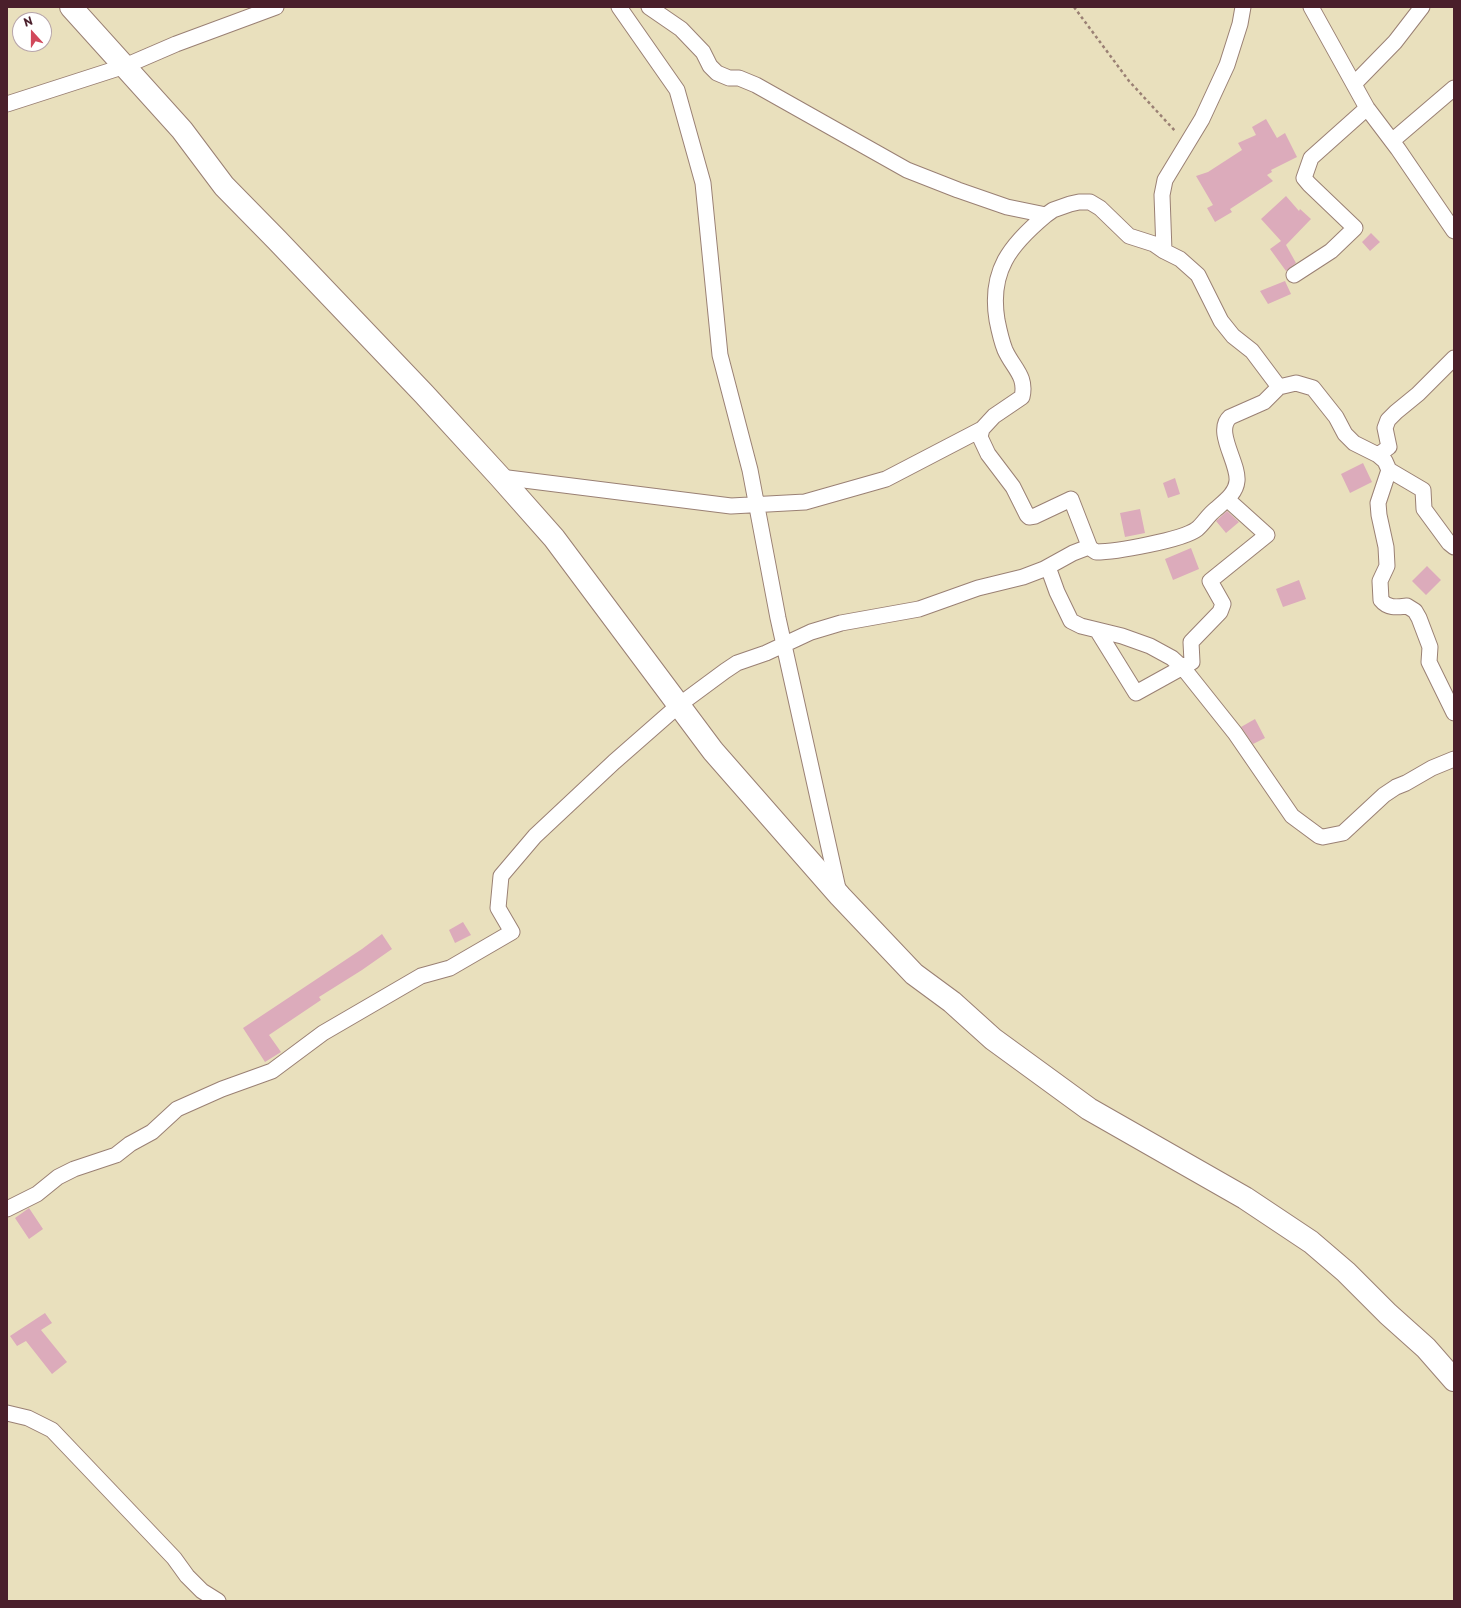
<!DOCTYPE html>
<html>
<head>
<meta charset="utf-8">
<style>
	body { margin:0 }
	#map { position:relative; width:1461px; height:1608px; overflow:hidden; background:#e9e0bd; font-family:"Playpen Sans",sans-serif }
	canvas { display:block }
	.frame { position:absolute; inset:0; border:8px solid #4a1f2b; pointer-events:none }
	.north { position:absolute; left:12px; top:12px; width:40px; height:40px; box-sizing:border-box; background:#fff; border:1px solid #b7a5aa; border-radius:50%; rotate:339deg; font-size:11px; font-weight:700; line-height:16px; text-align:center; color:#4a1f2b }
	.north::after { content:''; display:block; margin:auto; width:14px; height:18px; background:#d1495b; clip-path:polygon(50% 0,100% 100%,50% 72%,0 100%) }
</style>
</head>
<body>
<div id="map">
<canvas width="1461" height="1608"></canvas>
<div class="frame"></div>
<div class="north">N</div>
</div>
<script>
const ctx = document.querySelector('canvas').getContext('2d');
ctx.lineJoin = 'round';
function fill(path, color) {
  ctx.fillStyle = color;
  ctx.fill(path, 'evenodd');
}
function strokePath(path, color, width, dash) {
  ctx.strokeStyle = color;
  ctx.lineWidth = width;
  ctx.lineCap = dash ? 'butt' : 'round';
  ctx.setLineDash(dash || []);
  ctx.stroke(path);
}
fill(new Path2D(`
	M1266,119L1277,138L1285,133L1297,157L1271,170L1272,172L1267,175L1273,181L1230,209L1232,212L1215,222L1207,208L1213,205L1196,176L1208,172L1242,150L1238,143L1256,135L1252,127Z
	M1286,196L1299,211L1300,209L1311,219L1286,245L1296,263L1286,271L1270,249L1281,241L1261,219Z
	M1371,233L1380,242L1370,251L1362,242Z
	M1285,281L1291,294L1268,304L1260,291Z
	M1363,463L1372,482L1350,493L1341,474Z
	M1175,478L1180,494L1168,498L1163,483Z
	M1140,509L1145,533L1125,537L1120,513Z
	M1227,511L1239,522L1226,533L1216,521Z
	M1191,548L1199,569L1173,580L1165,559Z
	M1427,566L1441,580L1426,595L1412,581Z
	M1299,580L1306,599L1283,607L1276,589Z
	M1255,719L1265,738L1253,744L1241,727Z
	M463,922L471,935L455,943L449,930Z
	M382,934L392,949L362,970L319,997L321,1000L269,1035L281,1052L265,1062L243,1028L362,949Z
	M29,1208L43,1229L29,1239L15,1218Z
	M45,1313L52,1323L41,1330L67,1362L52,1374L26,1341L17,1346L10,1336Z`), '#dcabbb');
const street = new Path2D(`
	M619,7L677,90L703,183L720,355L750,470L778,618L839,893
	M649,7L681,29L703,52L710,66L717,73L729,78H739L756,85L907,170L958,190L1007,207L1046,215L1053,210L1070,204L1079,202H1090L1100,208L1129,236L1154,244L1164,251L1180,259L1198,275L1221,321L1233,336L1252,351L1279,387
	M1311,7L1367,108L1398,149L1454,231
	M1354,84L1395,42L1422,7
	M7,104L125,66L176,44L276,7
	M1392,141L1454,88
	M1046,215C1010,245 989,271 997,320C999,330 1001,340 1005,350C1013,368 1027,376 1022,397L994,416L982,429L980,437L988,454L1013,487L1027,515L1029,517L1035,516L1071,499L1090,548
	M1164,251L1162,195L1165,180L1202,119L1227,65L1240,24L1243,7
	M1294,275L1331,251L1355,228L1309,184L1304,178L1311,158L1367,108
	M1378,455L1389,447L1385,428L1388,420L1396,412L1418,394L1454,358
	M1389,470L1378,503L1379,515L1386,547L1387,566L1380,581L1381,600C1388,609 1398,607 1407,606L1415,611L1419,618L1430,647L1429,662L1454,713
	M500,477L731,506L805,502L886,479L982,429
	M1048,567L1057,592L1071,621L1081,626L1122,636L1150,646L1172,658L1184,669L1235,733L1292,816L1319,836L1323,837L1343,833L1384,795L1396,787L1406,783L1432,768L1454,759
	M1097,630L1136,693L1192,662L1191,642L1220,612L1223,604L1210,581L1267,535L1227,499
	M7,1209L37,1194L58,1177L74,1169L116,1155L130,1144L152,1132L177,1109L222,1089L272,1071L323,1033L421,976L450,968L512,932L498,908L501,876L535,836L614,762L679,705L725,671L737,663L766,653L811,632L841,623L919,609L978,588L1023,577L1044,569L1073,553L1086,548H1090L1096,552C1115,552 1183,540 1197,529C1204,523 1208,515 1216,509C1225,501 1236,493 1237,481C1239,463 1214,431 1230,417L1264,402L1279,387L1296,383L1313,388L1336,417L1345,434L1354,443L1378,455L1385,461L1389,470L1423,490L1424,509L1449,543L1454,547
	M7,1413L28,1418L52,1430L154,1537L174,1558L187,1576L202,1591L218,1601`);
const secondary = new Path2D(`
	M71,7L182,130L224,186L277,240L424,394L500,477L554,538L713,751L840,896L914,974L952,1002L993,1039L1089,1109L1245,1198L1311,1242L1346,1272L1388,1314L1426,1348L1454,1380`);
strokePath(street, '#9a8074', 17);
strokePath(secondary, '#9a8074', 24);
strokePath(new Path2D(`
	M1074,7L1129,81L1176,132`), '#9a8074', 2.5, [3, 3]);
strokePath(street, '#fff', 15);
strokePath(secondary, '#fff', 22);
</script>
</body>
</html>
